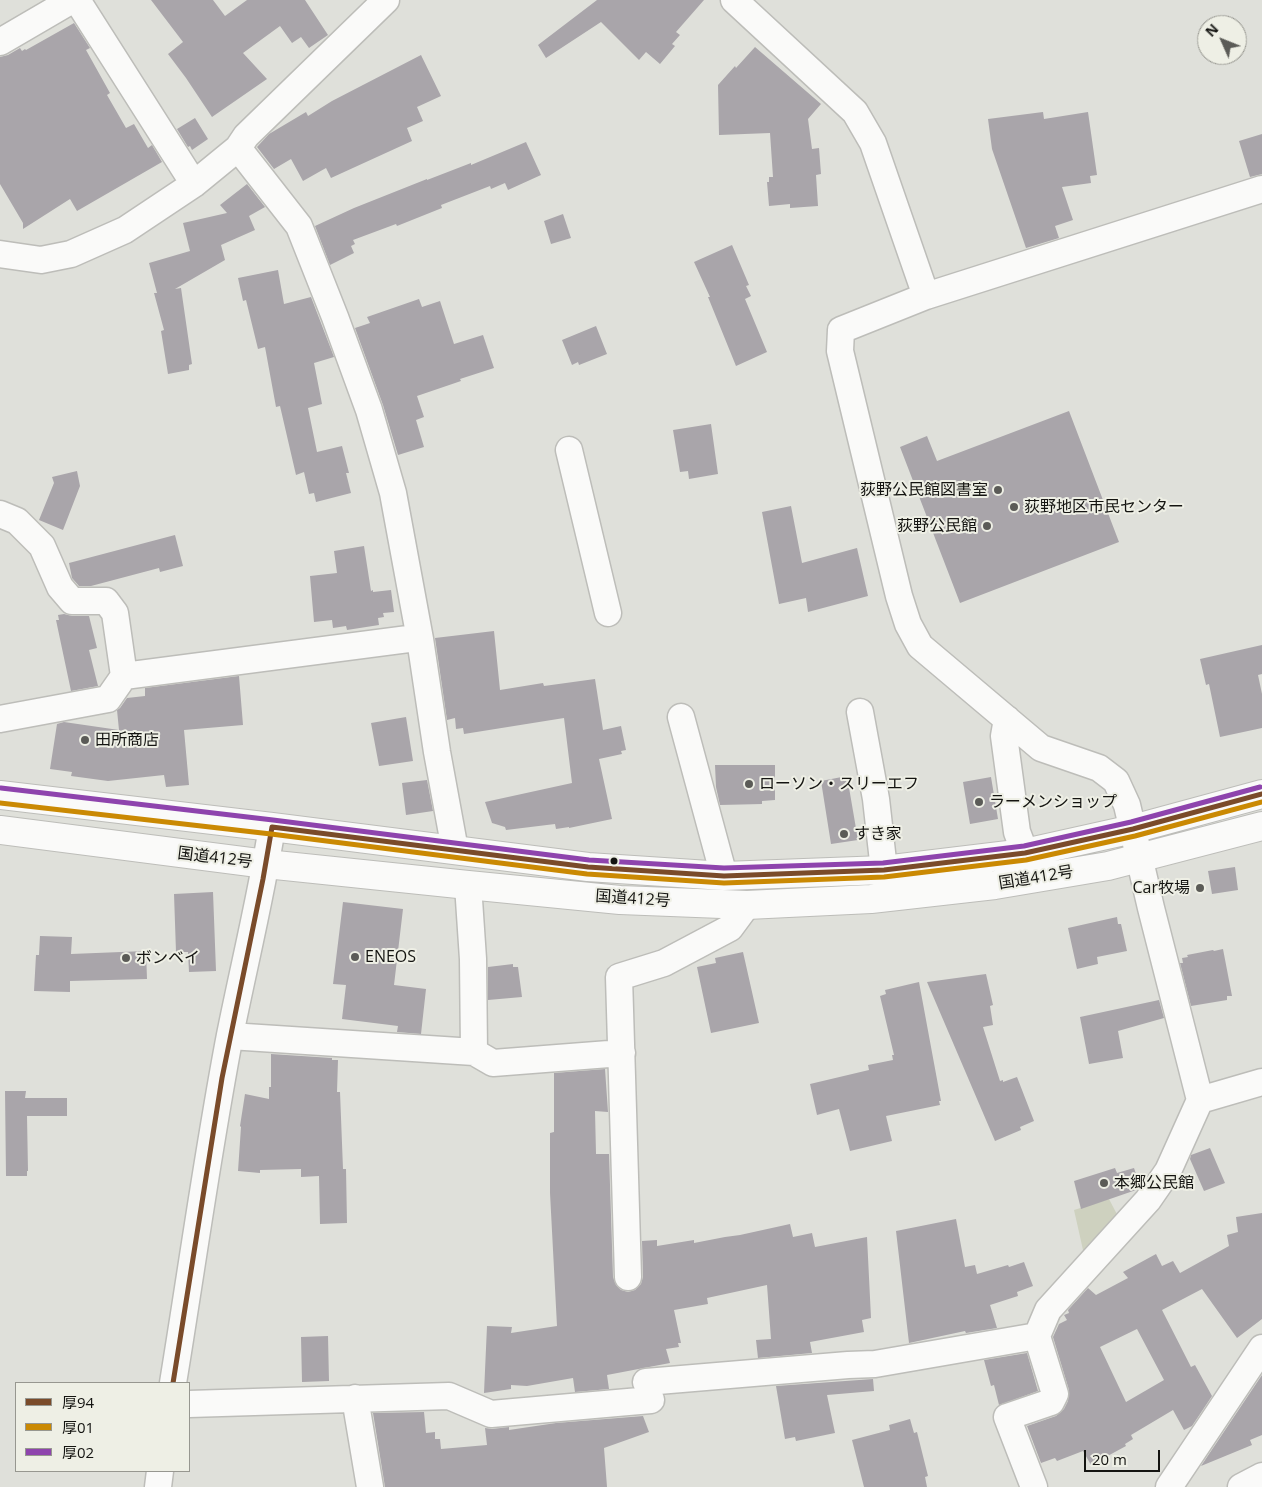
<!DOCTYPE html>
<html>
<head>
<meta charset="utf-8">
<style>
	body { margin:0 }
	#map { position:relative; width:1262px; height:1487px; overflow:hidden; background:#dfe0da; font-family:"Open Sans","Noto Sans JP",sans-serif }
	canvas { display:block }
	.legend { position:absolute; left:15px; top:1382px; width:175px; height:90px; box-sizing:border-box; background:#eeefe5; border:1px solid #979790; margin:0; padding:6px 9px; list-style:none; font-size:15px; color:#141411 }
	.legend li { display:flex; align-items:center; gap:10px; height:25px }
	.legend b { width:25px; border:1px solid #979790 }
	.north { position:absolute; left:1197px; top:15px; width:50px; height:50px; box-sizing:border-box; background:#eeefe5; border:1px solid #979790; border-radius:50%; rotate:314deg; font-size:14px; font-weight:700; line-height:20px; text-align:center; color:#141411 }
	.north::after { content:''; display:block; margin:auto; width:18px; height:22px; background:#5b5b57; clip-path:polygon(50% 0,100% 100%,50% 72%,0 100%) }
	.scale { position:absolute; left:1084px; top:1450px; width:76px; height:22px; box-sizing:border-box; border:2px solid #141411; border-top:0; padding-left:6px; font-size:15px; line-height:18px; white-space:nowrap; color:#141411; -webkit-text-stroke:4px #eeefe5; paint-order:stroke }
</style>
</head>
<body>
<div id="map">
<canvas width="1262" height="1487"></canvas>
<ul class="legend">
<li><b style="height:6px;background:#7a4b2a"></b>厚94</li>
<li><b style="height:6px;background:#ca8903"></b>厚01</li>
<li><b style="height:6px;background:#8e44ad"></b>厚02</li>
</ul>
<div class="north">N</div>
<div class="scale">20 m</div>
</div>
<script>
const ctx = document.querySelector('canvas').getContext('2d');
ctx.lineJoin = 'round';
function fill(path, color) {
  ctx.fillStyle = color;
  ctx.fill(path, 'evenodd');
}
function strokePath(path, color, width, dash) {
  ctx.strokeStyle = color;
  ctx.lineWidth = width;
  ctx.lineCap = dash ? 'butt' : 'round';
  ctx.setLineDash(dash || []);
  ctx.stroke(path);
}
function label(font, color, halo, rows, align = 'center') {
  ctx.font = font + ' "Open Sans","Noto Sans JP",sans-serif';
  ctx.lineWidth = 4;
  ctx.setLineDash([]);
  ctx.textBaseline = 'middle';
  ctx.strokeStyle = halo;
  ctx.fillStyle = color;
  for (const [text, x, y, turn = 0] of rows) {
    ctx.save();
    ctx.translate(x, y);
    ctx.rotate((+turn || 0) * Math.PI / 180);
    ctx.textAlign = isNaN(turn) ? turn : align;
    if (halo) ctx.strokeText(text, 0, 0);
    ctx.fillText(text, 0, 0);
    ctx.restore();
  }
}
fill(new Path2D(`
	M1109,1199L1121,1222L1096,1248L1083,1250L1074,1210Z`), '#ced1bf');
fill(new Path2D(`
	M151,0H213L225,16L247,0H305L328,35L309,48L301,37L292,43L280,26L243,53L267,79L212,117L186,78L168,54L183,42Z
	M597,0H704L676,32L680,35L672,44L675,46L660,64L646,52L639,60L601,22L546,58L538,45Z
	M74,23L90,48L86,50L110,93L107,95L126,128L134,124L148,148L152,145L162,162L77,211L70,199L23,229V223L0,184V57L8,55L20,48L22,51L25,49L26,50Z
	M755,47L821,104L808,119L812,149L819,148L821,174L816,175L818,206L790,208V204L769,206L767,182H769V177H773L770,133L719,135L718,85L735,66L736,68Z
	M421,55L441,96L417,107L423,121L407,128L412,141L331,178L326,168L303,181L291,159L274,169L257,147L269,134L306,112L308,116L332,101Z
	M1043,112L1044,119L1088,112L1097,175L1090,176L1091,183L1062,187L1073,220L1055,226L1059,238L1026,248L992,149L988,119Z
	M195,118L208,139L192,150L190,146L188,147L177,129Z
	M1262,134V174L1250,177L1239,141Z
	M526,142L541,175L508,190L505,183L491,189L490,186L441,205L442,208L397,226L396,224L353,240L355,244L351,246L354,253L330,265L315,226L354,208L427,179V180L471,163V165Z
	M247,184L265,207L249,216L255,230L221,245L225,260L175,289L181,288L192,364L189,365V370L168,374L161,331L164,330L154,293H157L149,263L190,251L183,223L227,213L220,205Z
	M563,214L571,238L551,244L544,221Z
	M732,245L749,285L746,286L751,296L745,299L767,352L736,366L708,297H710L694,262Z
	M278,270L284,304L311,297L334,357L314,363L322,404L308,408L317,452L342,446L349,473H346L351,493L316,502L314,493L309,494L304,472L296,475L280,406L276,407L265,347L258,349L246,300L243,301L238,278Z
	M419,299L422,307L440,301L454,344L483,335L494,368L460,379L461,381L417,396L424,417L416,420L424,447L398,455L383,405L355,328L370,323L367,317Z
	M596,326L607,354L579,365L578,362L572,365L562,340Z
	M1069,411L1119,542L960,603L900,447L927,436L937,461Z
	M711,424L718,474L689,479L688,471L680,472L673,430Z
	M77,471L80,486L63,530L39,520L54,483L52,477Z
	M791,506L802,563L857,548L868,596L808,612L806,598L779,604L762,512Z
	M175,535L183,566L160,572L159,568L91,586H79L72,578L69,563Z
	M364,546L371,591L373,590V592L391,590L394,612L383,613L384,617L378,618L379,625L347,630L346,626L333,628L332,620L314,622L310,576L337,573L334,551Z
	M64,614L72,616H89L97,648L89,650L98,686L71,691L56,620H59L58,615Z
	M494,631L500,690L543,683L544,686L595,679L603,730L621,726L626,750L621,751L622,754L599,759L612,819L569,828V827L556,829L555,824L506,830L505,827L492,823L485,802L572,783L564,718L464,734L463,728L456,729L455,718L447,720L435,638Z
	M1262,645V674L1258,675L1262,694V728L1220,737L1209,684L1206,685L1200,659Z
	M239,676L243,725L184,730L189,785L166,787L164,775L108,781L71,776L72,772L50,769L57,724L64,722L119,730L117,710L120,708L127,698L145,696V688Z
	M406,717L413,761L379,766L371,723Z
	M715,765H775V800L762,801V804L720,805L716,787Z
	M847,776L858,840L831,844L821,781Z
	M991,777L998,819L970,824L963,782Z
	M427,780L433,811L406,815L402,783Z
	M1235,867L1238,890L1212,894L1208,871Z
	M213,892L216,971L189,972L188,952H176L174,894Z
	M343,902L403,909L394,985L426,989L421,1034L397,1032L398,1026L342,1019L346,985L333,984Z
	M1117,917L1118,924H1121L1127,951L1097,957L1098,964L1077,969L1068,928Z
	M40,936L72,937L71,954L146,951L147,979L70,981V992L34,991L36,955H39Z
	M1223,949L1232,996H1227V1000L1191,1006L1180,963H1183L1182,958L1188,957L1187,955L1213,950L1214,951Z
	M743,952L759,1023L711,1033L697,967L716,963L715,958Z
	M513,964V967H518L522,997L488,1000V967Z
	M986,974L993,1005L990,1006L993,1025L983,1027L1000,1081L1003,1080V1082L1017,1077L1034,1121L1020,1127L1021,1130L995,1141L927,982Z
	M919,982L941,1101H939L940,1105L886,1116L892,1141L850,1151L839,1109L817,1115L810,1084L869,1070L868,1065L893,1060L892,1055H894L880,996L886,994L885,990Z
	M1159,1000L1164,1018L1118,1031L1123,1058L1089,1064L1080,1017Z
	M271,1054L332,1058V1060H338L337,1092H340L343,1169H346L347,1223L320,1224L319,1176L301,1177V1169L260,1170V1173L238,1171L241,1127L240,1126L245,1094L269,1099V1087H271Z
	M605,1069L608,1112L595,1111L596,1154H609L613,1277L616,1285L621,1290L628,1292L635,1290L641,1284L643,1277L642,1241L657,1240V1246L694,1240V1243L725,1237L740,1235L790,1224L793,1237L812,1233L815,1247L867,1237L871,1318L862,1320L864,1332L810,1342L812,1353L758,1358L756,1340L771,1339L767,1285L707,1298L708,1304L674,1310L681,1343H678L679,1347L666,1349L670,1363L607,1375L609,1389L575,1392L573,1378L527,1386L511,1385V1389L484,1393L487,1326L512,1327L511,1333L557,1326L550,1193V1133L554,1132V1073Z
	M5,1091H26L25,1098H67V1116H27L28,1171H27V1176H6Z
	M1210,1148L1225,1183L1204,1191L1190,1159L1191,1155Z
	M1115,1168L1117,1173L1134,1168L1140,1186L1136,1190L1081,1209L1074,1181Z
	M1262,1213V1319L1237,1338L1202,1289L1162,1310L1191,1367L1195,1365L1212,1396L1192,1426L1184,1430L1173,1410L1131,1435L1133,1439L1125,1444L1126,1446L1091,1465L1083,1451L1057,1461L1055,1458L1041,1463L1027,1426L1056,1416L1064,1409L1068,1401L1069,1390L1053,1337L1059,1324L1067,1320L1064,1315L1069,1313L1068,1310L1088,1288L1096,1295L1128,1278L1123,1272L1156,1254L1162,1266L1173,1261L1180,1273L1229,1246L1227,1235L1238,1232L1236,1217ZM1137,1329L1164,1380L1126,1402L1100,1347Z
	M956,1219L965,1267L975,1265L977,1274L1008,1265L1009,1267L1024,1262L1033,1286L1017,1292L1018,1296L990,1305L997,1328L966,1333L965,1331L909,1343L896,1231Z
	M328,1336L329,1381L302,1382L301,1337Z
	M1027,1353L1038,1391L999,1405L994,1385L991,1386L984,1360Z
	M1262,1375V1435L1250,1440L1252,1445L1201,1466Z
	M873,1379L874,1391L827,1395L835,1433L796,1441L795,1437L785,1439L776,1386Z
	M424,1412L426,1433L435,1432V1439H440L441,1449L487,1445L485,1428L492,1429L509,1427V1430L556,1423L643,1416L649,1432L604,1448L607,1487H385L373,1413Z
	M910,1419L914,1433L917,1432L928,1476L925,1477L927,1487H864L852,1440L890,1430L889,1425Z`), '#a9a5aa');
const minor = new Path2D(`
	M77,0L194,184
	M734,0L855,112L873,143L926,296
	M0,42L72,0
	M238,148L299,226L335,317L369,410L393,493L420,639L437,752L455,850
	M0,254L41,260L71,254L125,230L194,184L238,148L246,136L386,0
	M569,450L608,613
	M0,514L17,521L42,546L60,587L72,601H106L115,613L124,676
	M860,712L876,799L884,870
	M681,717L724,876
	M0,719L108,699L124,676L416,638L420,639
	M1007,719L1004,736L1017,832L1025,853
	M230,1036L474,1052L473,959L468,885
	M474,1052L493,1063L622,1053
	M1200,1100L1262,1082
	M628,1277L619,977L664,963L730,928L747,905
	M646,1382L848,1365L875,1364L1037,1336L1048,1310L1148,1200L1168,1171L1200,1100L1151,908L1127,805L1116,781L1099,768L1041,748L920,646L908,624L899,596L840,351L841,330L926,296L1262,189
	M173,1383C192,1267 208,1150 230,1035C244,965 261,897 272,827
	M355,1398L370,1487
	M189,1404L449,1396L491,1414L651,1400
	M158,1487L160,1471
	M1034,1487L1007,1417L1051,1402L1055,1394L1037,1336
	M1169,1487L1262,1348
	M1241,1487L1262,1476`);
const highway = new Path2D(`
	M0,795L272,827L588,867L724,876L884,870L1025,853L1133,829L1262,794
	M0,830L266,864L468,885L620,900L747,905L871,899L995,885L1108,866L1262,826`);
strokePath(minor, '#bdbdb9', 29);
strokePath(highway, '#bdbdb9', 30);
strokePath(minor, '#fafaf9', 26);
strokePath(highway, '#fafaf9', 28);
strokePath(new Path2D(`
	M173,1383L222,1078L263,879L272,827L588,867L724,876L884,870L1025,853L1133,829L1262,794`), '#7a4b2a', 5);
strokePath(new Path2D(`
	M0,803L271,834L587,874L724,883L884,877L1026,860L1135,836L1262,802`), '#ca8903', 5);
strokePath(new Path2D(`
	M1,788L273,820L589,860L724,868L883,863L1024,846L1131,822L1260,787`), '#8e44ad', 5);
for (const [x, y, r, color] of [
	[998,490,5,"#5b5b57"],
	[1014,507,5,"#5b5b57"],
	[987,526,5,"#5b5b57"],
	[85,740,5,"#5b5b57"],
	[749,784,5,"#5b5b57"],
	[979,802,5,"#5b5b57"],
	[844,834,5,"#5b5b57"],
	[614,861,4.5,"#141411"],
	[1200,888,5,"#5b5b57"],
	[355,957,5,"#5b5b57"],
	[126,958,5,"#5b5b57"],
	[1104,1183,5,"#5b5b57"]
]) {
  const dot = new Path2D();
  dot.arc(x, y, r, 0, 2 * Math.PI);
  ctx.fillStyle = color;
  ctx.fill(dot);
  strokePath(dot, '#eeefe5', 2);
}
label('16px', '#141411', '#eeefe5', [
	["荻野公民館図書室",988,490,"right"],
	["荻野地区市民センター",1024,507],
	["荻野公民館",977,526,"right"],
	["田所商店",95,740],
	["ローソン・スリーエフ",759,784],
	["ラーメンショップ",989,802],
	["すき家",854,834],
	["Car牧場",1190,888,"right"],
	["ENEOS",365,957],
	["ボンベイ",136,958],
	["本郷公民館",1114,1183]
], 'left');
label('16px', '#141411', '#eeefe5', [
	["国道412号",215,858,7],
	["国道412号",1036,878,-9],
	["国道412号",633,899,4]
]);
</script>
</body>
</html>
